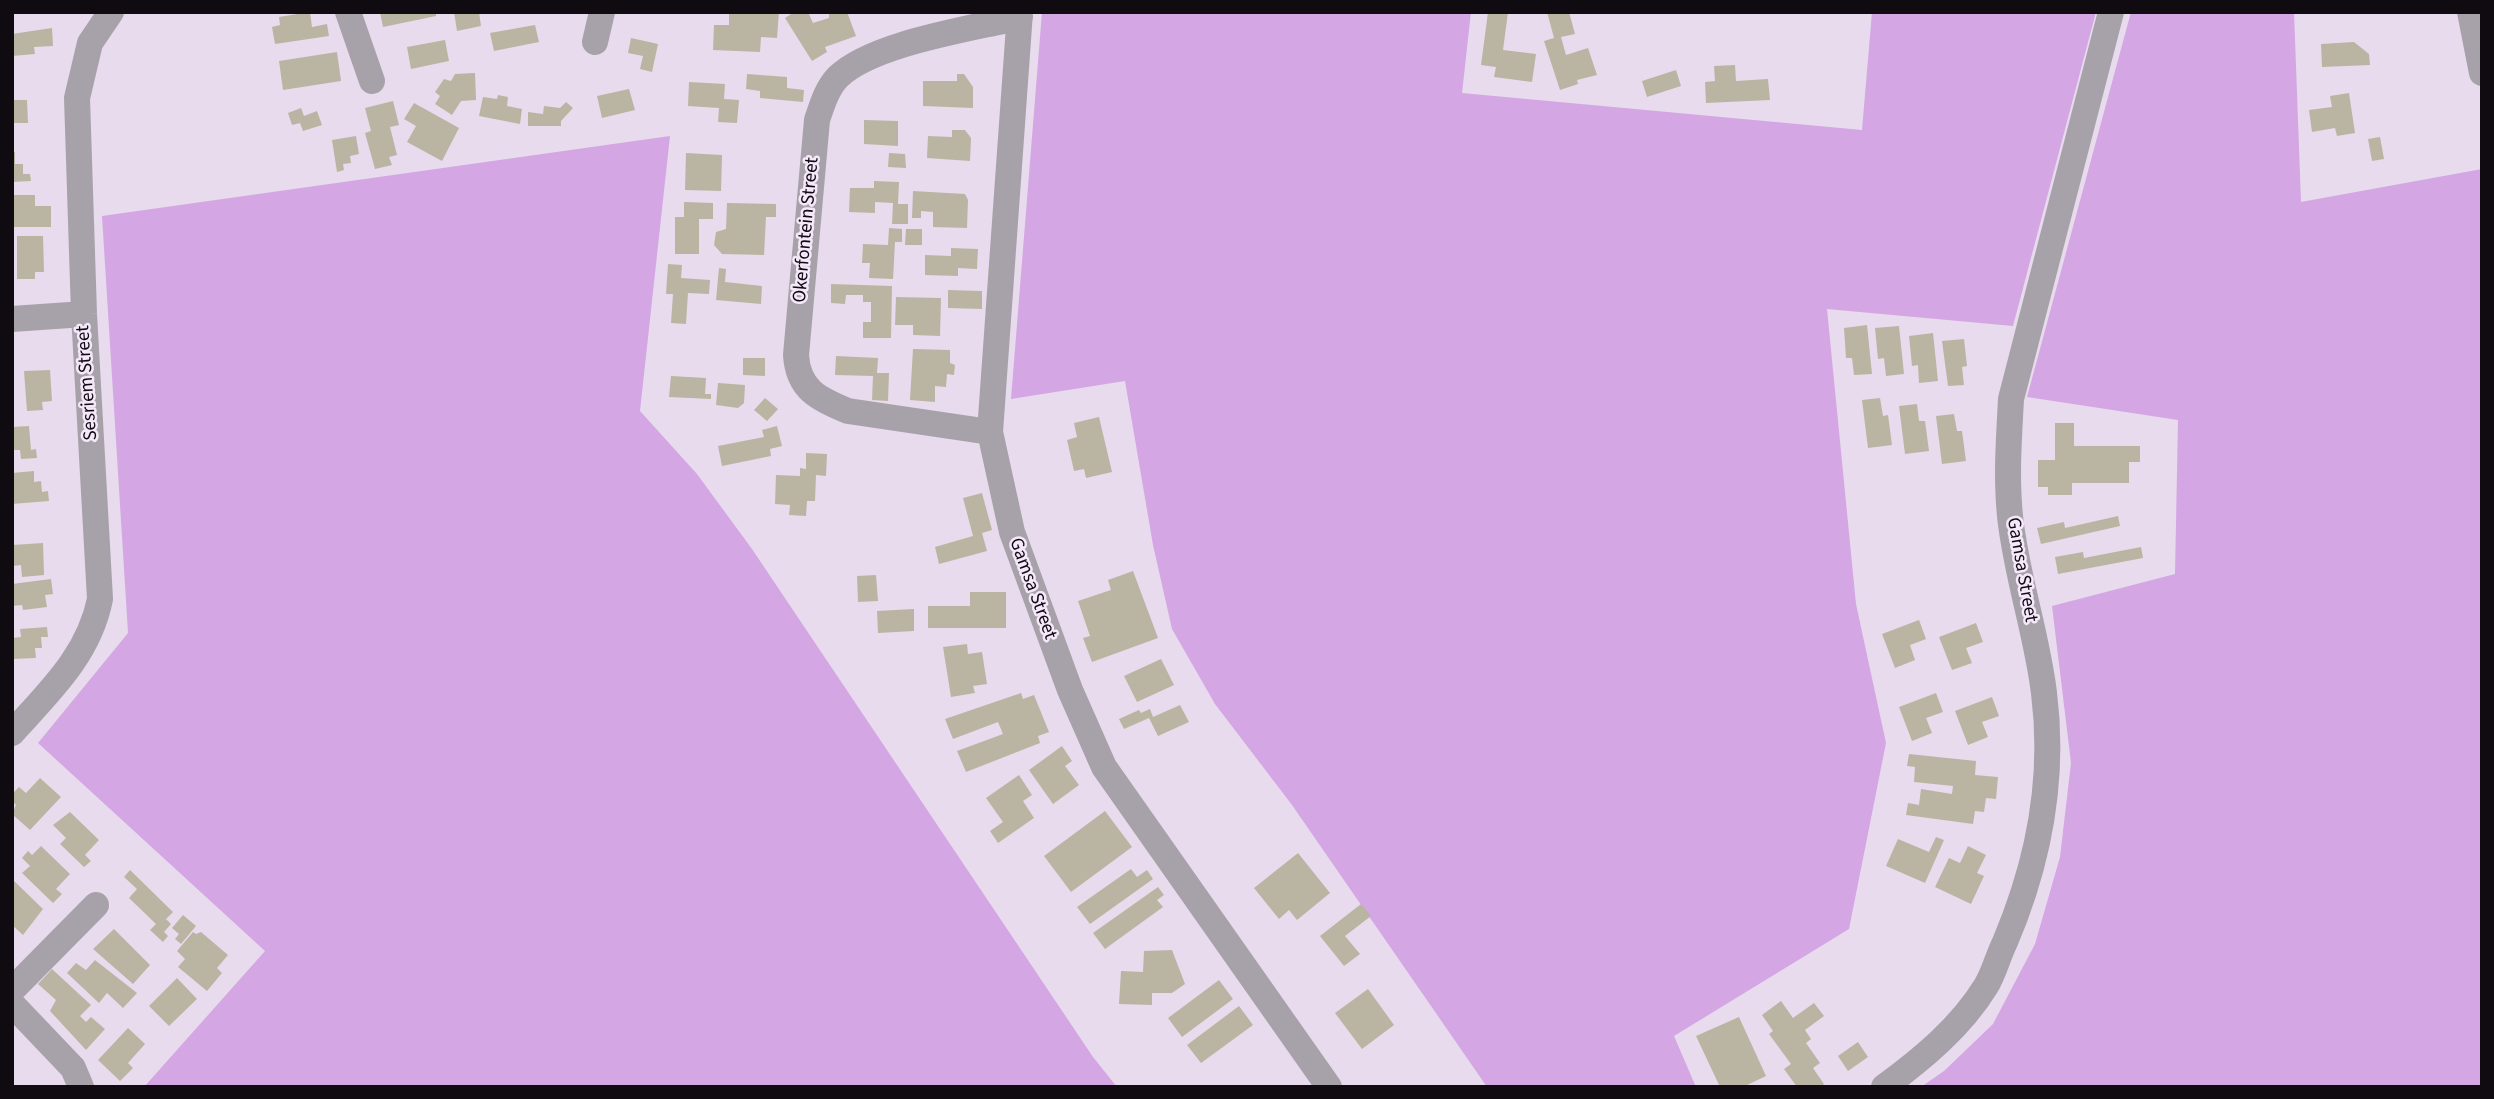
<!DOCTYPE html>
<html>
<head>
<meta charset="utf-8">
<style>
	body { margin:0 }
	#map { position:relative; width:2494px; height:1099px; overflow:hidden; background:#e8dbed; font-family:"Source Sans 3",sans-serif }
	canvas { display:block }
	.frame { position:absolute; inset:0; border:14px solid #0f0b10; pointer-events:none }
</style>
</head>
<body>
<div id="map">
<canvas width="2494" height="1099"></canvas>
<div class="frame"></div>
</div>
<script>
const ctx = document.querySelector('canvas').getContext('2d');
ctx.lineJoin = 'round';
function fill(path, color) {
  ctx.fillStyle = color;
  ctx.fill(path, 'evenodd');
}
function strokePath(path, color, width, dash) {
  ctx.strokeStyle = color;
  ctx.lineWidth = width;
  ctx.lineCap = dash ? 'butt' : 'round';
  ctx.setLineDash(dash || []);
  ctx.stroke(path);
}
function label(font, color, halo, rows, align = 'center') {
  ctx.font = font + ' "Source Sans 3",sans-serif';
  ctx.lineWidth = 5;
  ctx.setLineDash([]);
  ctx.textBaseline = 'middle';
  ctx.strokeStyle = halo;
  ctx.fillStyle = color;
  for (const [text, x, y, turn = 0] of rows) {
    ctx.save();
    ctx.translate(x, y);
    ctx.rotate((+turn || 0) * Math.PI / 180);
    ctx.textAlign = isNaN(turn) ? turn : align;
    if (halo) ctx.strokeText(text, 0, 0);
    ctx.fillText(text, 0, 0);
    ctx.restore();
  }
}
fill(new Path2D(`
	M1042,12H1471L1462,93L1862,130L1872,12H2096L2013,326L1827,309L1856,604L1886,743L1849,929L1674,1036L1696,1087H1487L1292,805L1215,704L1172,629L1153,545L1125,381L1011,399Z
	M2131,12H2294L2301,202L2482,169V1087H1921L1944,1071L1993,1024L2035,944L2060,857L2071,763L2052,606L2175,574L2178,420L2027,397Z
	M670,136L640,411L697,474L752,549L1093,1057L1117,1087H144L265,951L38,743L128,633L102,216Z`), '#d4a6e4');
fill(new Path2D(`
	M310,12L312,27L327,24L329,36L275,44L272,27L280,25L279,17Z
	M380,12H436V16L383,27Z
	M454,12H479L481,26L457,31Z
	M729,12H779L777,38L761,37L760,52L713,50L714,25H729Z
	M794,12H808L813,23L829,18V12H847L856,36L825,47L827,52L812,61L785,18Z
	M1488,12H1508L1503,50L1536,54L1532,82L1494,77L1496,67L1481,65Z
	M1547,12H1569L1575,34L1561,37L1566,55L1588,48L1597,75L1577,80L1578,84L1560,90L1544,41L1554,38Z
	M535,25L539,42L494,51L490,33Z
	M52,28L53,46L34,47L35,54L12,56V34Z
	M631,38L658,44L652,72L640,69L643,56L628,53Z
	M445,40L449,61L411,69L407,47Z
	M2354,42L2369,54L2370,65L2322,67L2321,44Z
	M337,52L341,81L283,90L279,61Z
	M1735,65L1736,81L1768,79L1770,100L1706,103L1705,82L1715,81L1714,66Z
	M1676,70L1681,86L1647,97L1642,81Z
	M475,73L476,100L461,101L452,115L435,104L440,96L435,92L444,79L451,81L455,74Z
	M747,74L787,77V88L804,90L803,102L760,98V91L746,89Z
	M957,74H964L973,87V108L923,106V81H957Z
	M689,82L725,84L724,99L739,100L737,123L718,122L719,108L688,106Z
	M629,89L635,110L602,118L597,96Z
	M2349,93L2355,133L2337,136L2335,128L2312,132L2309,110L2332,107L2330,96Z
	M498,95L508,97L507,106L522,109L520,124L479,116L483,97L497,99Z
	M12,100H27L28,123H12Z
	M393,101L399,125L390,127L397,155L389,157L392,165L375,169L365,133L371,131L365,108Z
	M566,102L573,108L561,121V126H528V112L543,114L544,106L560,108Z
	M414,103L459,128L442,161L407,142L416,126L404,119Z
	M301,108L304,116L317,111L322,125L303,131L300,123L292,125L288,113Z
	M864,120L898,121V146L864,144Z
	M952,130H965L971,138L970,161L927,158L928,136L952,137Z
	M356,136L359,154L350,156L351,163L343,164L344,170L337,172L332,140Z
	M2380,137L2384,159L2372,161L2368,139Z
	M12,152H15V164H23V174H30L31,181L12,182Z
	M686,153L722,155L721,191L685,190Z
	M889,153L905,154L906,168L888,167Z
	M874,181L899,182L898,204H908V224H892L893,203L875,202V213L849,212L850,188H874Z
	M913,191L965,194L968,200L967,228L933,227V212L921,211V218H912Z
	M12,195H35V206H51V227H12Z
	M684,202L713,203V219H699V254H675V217H684Z
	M727,203L776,204V217H766L764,255L722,254L714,245L716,232L726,229Z
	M889,228L902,229V242H895L893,279L869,278L870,263H862L863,244L888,245Z
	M906,229H922V245H905Z
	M17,236H43L44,272H35V279H17Z
	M951,248L978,249L977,269L958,268V276L925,275V255L951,256Z
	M668,264L682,265L681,278L710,280L709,294L688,293L686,324L671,323L673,294H666Z
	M719,268L726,269L725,282L762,286L761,304L716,300Z
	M831,284L892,286L891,338H863V322H871V302H863V295H846L845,304L831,303Z
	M948,290L982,291V309L948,308Z
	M896,297L941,298L940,336L913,335V325H895Z
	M1867,325L1872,374L1854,375L1852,358H1846L1844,328Z
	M1899,326L1904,374L1886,376L1884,358L1878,359L1875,328Z
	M1933,333L1938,381L1919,383L1918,365L1912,366L1909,336Z
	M1964,339L1967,366L1962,367L1964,385L1948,386L1942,341Z
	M913,349L950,350V363L955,365L954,375L947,374L946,387L935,386V402L910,400Z
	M836,356L878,358L877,373H889L888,401L872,400L873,376L835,375Z
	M743,358H765V376L743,375Z
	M50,370L52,401L42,402L43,410L27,411L24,371Z
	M671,376L706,378L705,394H711V399L669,397Z
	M718,383L745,385L744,403L738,408L716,405Z
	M765,398L778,409L767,421L754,410Z
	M1880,398L1883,416L1888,415L1892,445L1868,448L1862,400Z
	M1917,404L1919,421H1925L1929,451L1905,454L1899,406Z
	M1954,414L1957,431H1962L1966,461L1942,464L1936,416Z
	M1099,417L1112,472L1086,478L1084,469L1074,471L1067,440L1077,437L1074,423Z
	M2055,423H2074V446H2140V462H2129V483H2072V495H2048V487H2038V460H2055Z
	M29,426L31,450L36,449L37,458L21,459L20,450H12V427Z
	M777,426L782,446L770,449L771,456L722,466L718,446L764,437L762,430Z
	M806,453L827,454L826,476L816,475L815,501H807L806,516L789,515L790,505L775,504L776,475L800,476V468L806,469Z
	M34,471V482L41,481L42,492L48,491L49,501L12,504V473Z
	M982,493L992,530L982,533L987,551L939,564L935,547L973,536L963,498Z
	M2118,516L2120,526L2041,544L2037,528L2064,522L2065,528Z
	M43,543L44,575L22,577L21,565L12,566V545Z
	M2141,547L2143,558L2058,574L2055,557L2083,552L2084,558Z
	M1133,571L1158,638L1092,662L1083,638L1090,636L1078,601L1111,590L1108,580Z
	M876,575L878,601L858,602L857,576Z
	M51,579L53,594L45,595L47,607L23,610L22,605L12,606V584Z
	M970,592H1006V628H928V606H970Z
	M914,609V631L878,633L877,611Z
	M1919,620L1926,639L1910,645L1915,660L1895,668L1882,634Z
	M1976,623L1983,642L1966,648L1972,663L1952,670L1939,637Z
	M47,627L48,637H41L42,648H35L36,658L12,659V638L21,637L20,629Z
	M967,644L968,654L982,652L987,684L973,686L975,693L951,697L943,647Z
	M1161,659L1174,685L1137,702L1124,676Z
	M1021,693L1023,699L1034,695L1049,732L1038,736L1040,743L966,772L957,751L1003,734L998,722L953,739L945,719Z
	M1936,693L1943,712L1926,718L1932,733L1912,741L1899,707Z
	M1992,697L1999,716L1982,722L1988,737L1968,745L1955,711Z
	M1180,705L1189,722L1158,736L1149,718L1124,729L1119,719L1139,710L1141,713L1150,709L1153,717Z
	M1062,746L1072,761L1065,766L1079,785L1053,804L1029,770Z
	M1909,754L1976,761L1975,775L1998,777L1996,799L1986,798L1984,812L1975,811L1973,824L1906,815L1908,803L1919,805L1921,789L1952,794L1953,786L1914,782L1915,767L1907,766Z
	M1019,775L1032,795L1023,801L1034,818L998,843L990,831L1003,822L986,798Z
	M40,778L61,797L30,830L12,814L16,805L12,801V794L19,787L26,793Z
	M1105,811L1132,847L1071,892L1044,856Z
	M70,812L99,840L85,855L91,861L84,867L60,844L66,838L53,825Z
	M1936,837L1944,840L1925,883L1886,866L1898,839L1929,852Z
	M41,846L70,874L56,889L62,894L53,903L22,873L30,866L22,858L28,851L32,855Z
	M1968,846L1986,855L1977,873L1984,876L1971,904L1935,887L1949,858L1960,863Z
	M1298,853L1330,893L1297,920L1289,910L1279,919L1254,888Z
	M1131,869L1137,877L1147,870L1153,879L1090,924L1077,907Z
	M130,870L173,912L166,919L171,924L164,932L168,936L163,942L150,930L156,924L129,898L137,889L124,877Z
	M12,879L43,909L23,935L12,925Z
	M1158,887L1164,895L1157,900L1163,907L1105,949L1093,933Z
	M1361,904L1371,916L1345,936L1360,954L1344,966L1320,936Z
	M183,915L196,926L181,944L175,939L179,934L172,928Z
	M114,929L150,965L133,984L93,949Z
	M193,932L196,934L201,932L228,955L217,968L222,973L207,991L178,967L185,959L177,951Z
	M1172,950L1185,984L1172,993H1152V1005L1119,1004L1121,971L1143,972L1144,951Z
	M95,960L137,993L123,1008L107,993L99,1003L67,973L76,963L86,970Z
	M52,969L91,1005L80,1016L86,1022L91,1017L105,1029L86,1050L50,1011L56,1000L38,984Z
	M177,978L197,999L169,1026L149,1006Z
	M1219,980L1233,999L1182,1037L1168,1018Z
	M1368,989L1394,1025L1362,1049L1335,1013Z
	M1781,1001L1793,1018L1814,1003L1824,1016L1805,1030L1811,1039L1806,1043L1820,1063L1813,1068L1824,1084L1820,1087H1797L1784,1069L1791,1064L1769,1034L1773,1031L1762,1015Z
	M1239,1006L1253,1025L1201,1063L1187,1045Z
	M1739,1017L1766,1076L1743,1087H1720L1696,1036Z
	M128,1028L145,1044L128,1063L133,1068L120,1081L98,1060Z
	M1858,1042L1868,1057L1848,1071L1838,1056Z`), '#bab5a2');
strokePath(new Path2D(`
	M348,12L372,81
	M1020,12L990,432L1012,532L1070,690L1104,767L1329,1087
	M2470,12L2482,73
	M595,42L602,12
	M12,319L84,314
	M990,432L848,411C818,399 798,389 796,355L817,120C822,105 827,88 838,77C873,43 971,29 1020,17
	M12,733C49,692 89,655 100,599L84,314L77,98L90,43L111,12
	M12,990L96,905
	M12,1004L73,1068L81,1087
	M1884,1087C1922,1059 1961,1027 1986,986C1994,973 1998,956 2005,942C2039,862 2055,780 2044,693C2037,634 2016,575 2010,516C2006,476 2009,438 2011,399L2111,12`), '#a7a2a9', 26);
label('19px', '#0f0b10', '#f5e8fa', [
	["Okerfontein Street",807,230,-85],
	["Sesriem Street",88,383,-94],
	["Gamsa Street",2021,570,80],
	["Gamsa Street",1032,589,70]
]);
</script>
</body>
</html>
